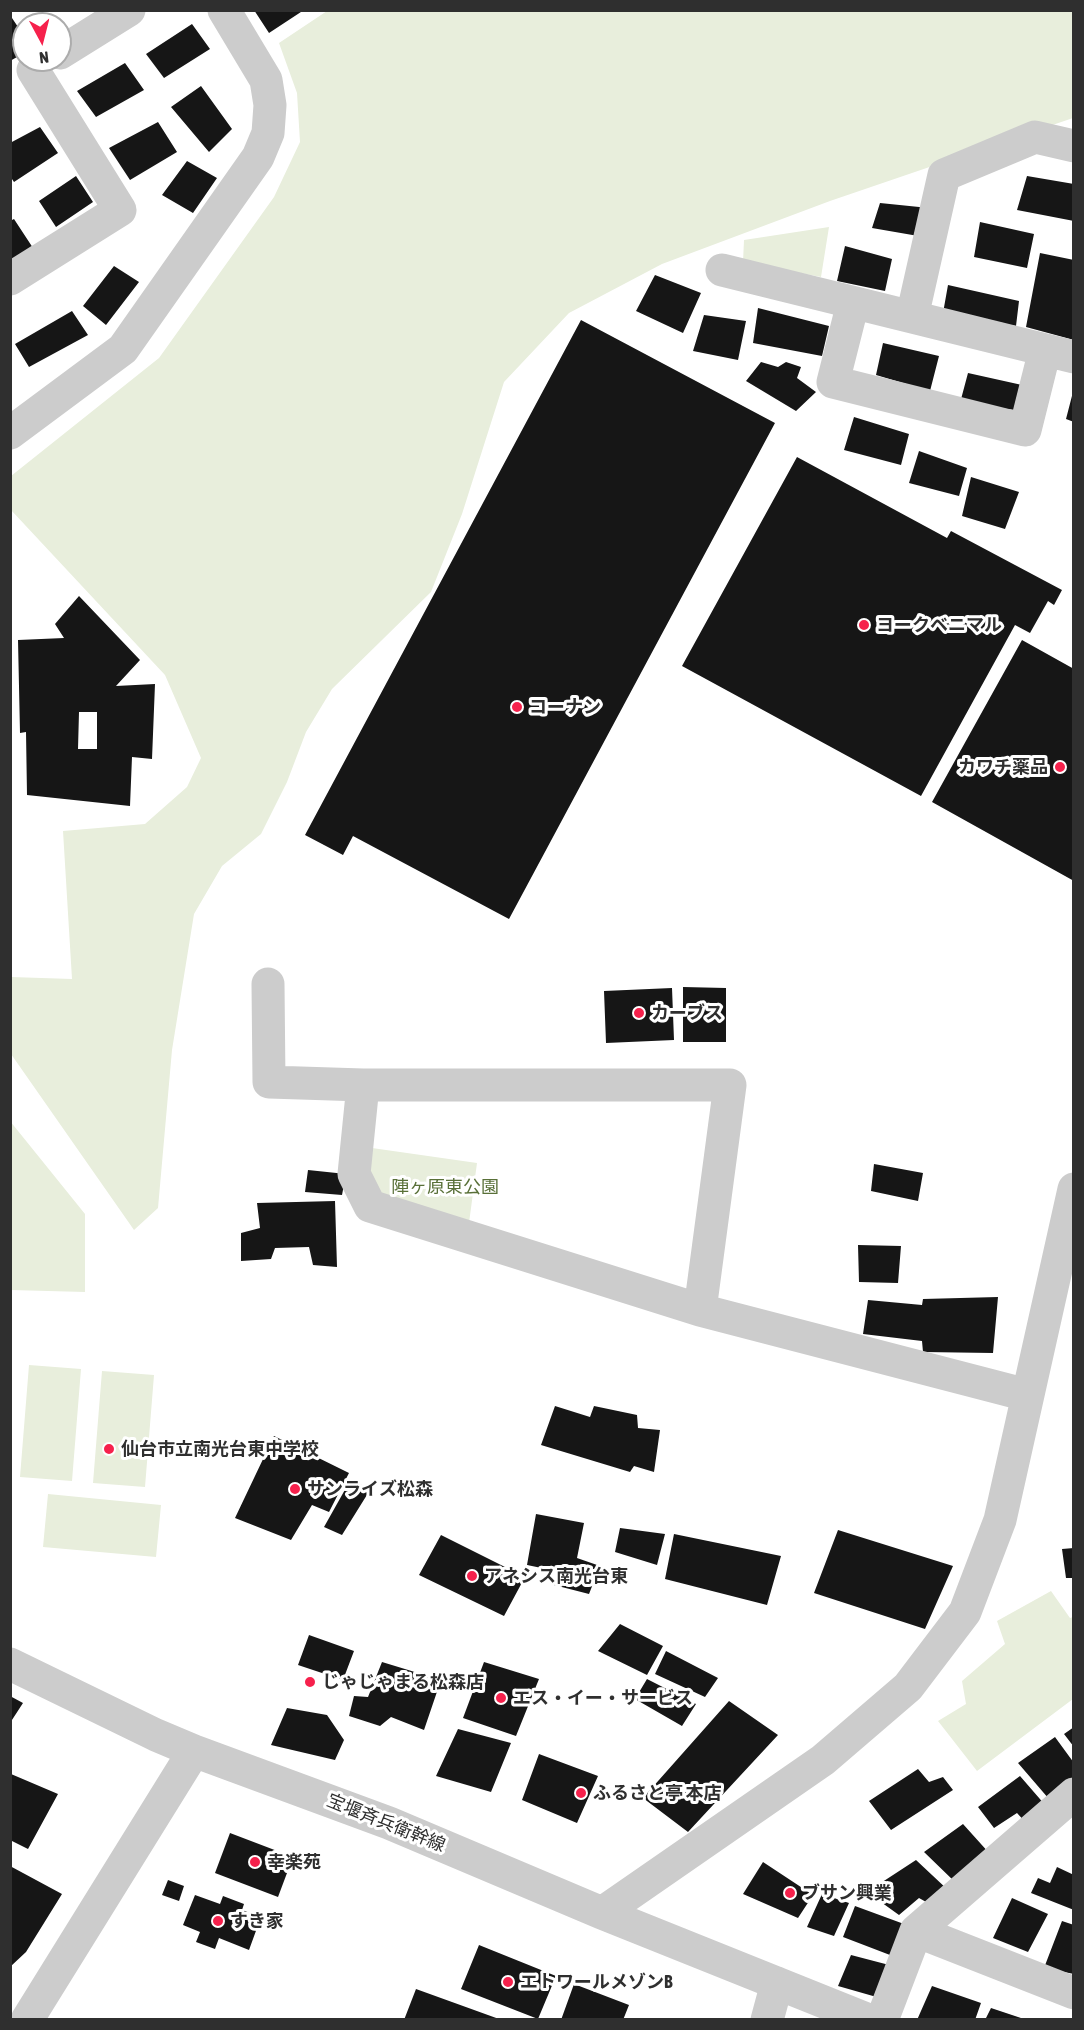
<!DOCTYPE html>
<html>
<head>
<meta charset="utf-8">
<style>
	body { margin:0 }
	#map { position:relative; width:1084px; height:2030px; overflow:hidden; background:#fff; font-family:"Asap Condensed",sans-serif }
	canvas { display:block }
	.frame { position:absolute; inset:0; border:12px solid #2f2f2f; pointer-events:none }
	.north { position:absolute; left:12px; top:12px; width:60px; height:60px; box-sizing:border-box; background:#fff; border:2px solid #acacac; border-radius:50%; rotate:173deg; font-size:16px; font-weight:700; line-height:24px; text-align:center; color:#2f2f2f }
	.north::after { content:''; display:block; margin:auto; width:21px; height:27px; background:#f6214c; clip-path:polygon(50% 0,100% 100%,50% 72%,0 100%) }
</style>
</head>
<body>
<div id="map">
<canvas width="1084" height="2030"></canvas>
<div class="frame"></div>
<div class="north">N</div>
</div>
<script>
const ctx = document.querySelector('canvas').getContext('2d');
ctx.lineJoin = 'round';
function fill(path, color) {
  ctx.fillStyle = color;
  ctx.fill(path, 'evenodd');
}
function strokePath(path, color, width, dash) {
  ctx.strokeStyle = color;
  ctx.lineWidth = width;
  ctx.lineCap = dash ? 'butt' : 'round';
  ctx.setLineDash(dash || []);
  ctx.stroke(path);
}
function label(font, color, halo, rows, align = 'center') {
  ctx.font = font + ' "Asap Condensed","Noto Sans JP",sans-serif';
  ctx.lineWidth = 6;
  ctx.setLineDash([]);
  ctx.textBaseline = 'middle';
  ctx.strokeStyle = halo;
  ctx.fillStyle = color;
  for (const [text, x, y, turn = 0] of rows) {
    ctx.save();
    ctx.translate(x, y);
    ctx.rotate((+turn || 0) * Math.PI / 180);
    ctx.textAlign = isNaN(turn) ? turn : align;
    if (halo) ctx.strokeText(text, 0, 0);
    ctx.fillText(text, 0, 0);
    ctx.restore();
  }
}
fill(new Path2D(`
	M327,11H1073V118L830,201L662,264L569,313L504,382L462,514L431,592L332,689L306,732L287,782L261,834L222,866L194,914L172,1050L158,1208L134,1230L11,1054V977L72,979L63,831L145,824L187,787L201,758L165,675L11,510V476L159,358L274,197L300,142L297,93L279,43Z
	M829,227L821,277L743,262L744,240Z
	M10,1121L85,1214V1292L11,1290Z
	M372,1148L477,1163L469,1223L379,1198L369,1180Z
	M29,1365L81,1369L72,1481L20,1477Z
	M102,1371L154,1375L145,1487L93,1483Z
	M48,1494L161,1505L156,1557L43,1547Z
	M1051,1591L1070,1618L1073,1617V1699L977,1771L938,1721L966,1704L962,1681L1005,1644L997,1621Z`), '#e8eedc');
fill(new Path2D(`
	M254,10H304L269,33Z
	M12,18L24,36V53L10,61V19Z
	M192,24L210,49L164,78L146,54Z
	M125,63L144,90L96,117L77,91Z
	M201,86L232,129L209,152L171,107Z
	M158,122L177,152L130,180L109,148Z
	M40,127L58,153L14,182L10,176V143Z
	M187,161L217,178L193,213L162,195Z
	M76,176L93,202L56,227L39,201Z
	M1027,176L1074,184V221L1017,210Z
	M880,203L929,208L924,237L872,228Z
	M14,219L33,248L10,262V221Z
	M980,222L1034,234L1027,268L974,257Z
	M845,246L892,259L885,291L837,281Z
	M1040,253L1074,260V340L1026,327Z
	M114,266L139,282L106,325L83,306Z
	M655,275L701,293L683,333L636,311Z
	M948,285L1019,301L1016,326L943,313Z
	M758,308L829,326L822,356L753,343Z
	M72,311L88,335L29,367L15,344Z
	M704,315L746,321L738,360L693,351Z
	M581,320L775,423L509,919L353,836L343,855L305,835Z
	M883,343L939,356L930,391L876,375Z
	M761,362L778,367L786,362L801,367L797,378L816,392L796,411L746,381Z
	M968,373L1022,385L1015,410L960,403Z
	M1073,392H1074V422L1066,419Z
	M854,417L909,434L901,465L844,450Z
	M919,451L967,468L959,496L909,483Z
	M797,457L947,538L951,531L1062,590L1054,605L1048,601L1030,633L1015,625L921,796L682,666Z
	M971,477L1019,492L1005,529L962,516Z
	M79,596L140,660L116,686L155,684L152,759L132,757L130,806L27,795L26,732L20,733L18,640L64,638L55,624ZM79,712H97V749H78Z
	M1022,640L1074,669V881L932,802Z
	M683,987L726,988V1042H683Z
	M672,988L674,1040L606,1043L604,991Z
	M874,1164L923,1173L918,1201L871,1191Z
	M308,1170L346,1174L342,1195L305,1192Z
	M335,1201L337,1267L313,1265L309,1247L275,1248L271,1259L241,1261V1233L260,1228L257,1203Z
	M858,1245L901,1246L898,1283L859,1282Z
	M998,1297L993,1353L923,1352L922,1341L863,1334L868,1300L922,1305L923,1299Z
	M555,1406L590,1417L594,1406L637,1415L638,1428L660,1430L654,1472L634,1466L630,1472L541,1445Z
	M274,1436L349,1473L329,1512L312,1505L291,1540L235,1518Z
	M351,1479L370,1490L342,1535L324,1527Z
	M536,1514L584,1523L577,1558L600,1566L589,1594L554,1585L561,1572L527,1565Z
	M620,1528L665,1534L657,1565L615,1552Z
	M838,1530L953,1566L925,1629L814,1593Z
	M674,1534L781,1556L767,1605L665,1579Z
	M441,1535L525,1577L504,1616L419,1575Z
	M1074,1548V1578H1066L1062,1549Z
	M620,1624L663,1646L647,1675L598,1651Z
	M309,1635L354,1651L343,1680L298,1665Z
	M666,1651L718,1678L705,1697L655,1674Z
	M382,1662L441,1680L424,1730L391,1717L380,1726L349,1716L354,1696L368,1697Z
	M484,1662L539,1679L516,1736L463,1718Z
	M647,1679L696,1704L682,1726L635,1699Z
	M10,1696L23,1703L10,1723Z
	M729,1701L778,1735L688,1832L643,1798Z
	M287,1708L327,1715L344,1740L335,1760L271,1745Z
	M1074,1727V1747L1064,1734Z
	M458,1729L511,1743L491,1792L436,1776Z
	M1055,1737L1074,1763V1778L1049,1799L1018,1763Z
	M539,1754L598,1776L577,1823L522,1800Z
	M918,1769L929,1782L943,1777L953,1790L891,1830L869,1801Z
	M11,1774L58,1794L28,1849L10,1840Z
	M1020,1776L1046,1806L1028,1825L1017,1813L994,1828L978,1807Z
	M963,1824L990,1854L956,1883L924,1852Z
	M230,1833L293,1857L278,1897L215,1873Z
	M916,1860L948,1890L935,1907L919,1898L899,1915L867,1892Z
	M763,1862L813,1895L798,1918L743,1894Z
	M10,1866L62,1894L26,1952L10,1967Z
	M1057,1867L1074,1875V1910L1031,1893L1038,1878L1050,1883Z
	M168,1880L184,1886L179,1901L162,1895Z
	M822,1894L849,1903L834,1936L807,1927Z
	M195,1895L220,1904L223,1896L244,1904L242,1910L261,1917L249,1950L219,1938L215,1949L196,1942L200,1932L183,1925Z
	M1012,1898L1048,1914L1028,1952L993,1938Z
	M855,1906L904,1924L890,1955L843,1937Z
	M1062,1921L1074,1925V1974L1044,1968Z
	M479,1945L556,1976L538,2019L461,1989Z
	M851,1955L893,1966L880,1998L838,1986Z
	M574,1984L629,2005L623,2020H561Z
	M932,1986L981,2003L975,2020H917Z
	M416,1989L499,2019V2020H404Z
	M991,2008L1024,2019V2020H985Z`), '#161616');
strokePath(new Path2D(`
	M60,53L129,10
	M722,270L1074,357
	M10,279L120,210L33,70
	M853,303L833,382L1025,430L1045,350
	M912,317L944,175L1035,137L1074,146
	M10,433L123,349L258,157L268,133L270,105L266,80L224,10
	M268,984L269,1082L363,1085H730L700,1310
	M363,1085L354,1174L370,1206L700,1310L1027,1395
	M10,1664L156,1735L194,1751
	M602,1913L823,1760L908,1687L965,1612L1000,1520L1074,1189
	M916,1931L1074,1993
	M27,2020L194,1751L389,1823L602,1913L869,2020
	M767,2020L777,1983
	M882,2020L916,1931L1074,1794`), '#ccc', 33);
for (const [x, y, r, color] of [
	[864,625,6,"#f6214c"],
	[517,707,6,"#f6214c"],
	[1060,767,6,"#f6214c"],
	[639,1013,6,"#f6214c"],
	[109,1449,6,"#f6214c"],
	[295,1489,6,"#f6214c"],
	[472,1576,6,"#f6214c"],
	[310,1682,6,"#f6214c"],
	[501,1698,6,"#f6214c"],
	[581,1793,6,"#f6214c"],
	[255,1862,6,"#f6214c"],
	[790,1893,6,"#f6214c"],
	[218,1921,6,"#f6214c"],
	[508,1982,6,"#f6214c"]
]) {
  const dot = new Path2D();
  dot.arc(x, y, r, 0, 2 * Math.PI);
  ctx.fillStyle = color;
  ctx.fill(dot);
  strokePath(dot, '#fff', 2);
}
label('bold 18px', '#2f2f2f', '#fff', [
	["ヨークベニマル",876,625],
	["コーナン",529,707],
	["カワチ薬品",1048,767,"right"],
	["カーブス",651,1013],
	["仙台市立南光台東中学校",121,1449],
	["サンライズ松森",307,1489],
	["アネシス南光台東",484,1576],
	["じゃじゃまる松森店",322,1682],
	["エス・イー・サービス",513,1698],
	["ふるさと亭 本店",593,1793],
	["幸楽苑",267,1862],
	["ブサン興業",802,1893],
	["すき家",230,1921],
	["エトワールメゾンB",520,1982]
], 'left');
label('18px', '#597038', '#fff', [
	["陣ヶ原東公園",445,1187]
]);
label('18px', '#2f2f2f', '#fff', [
	["宝堰斉兵衛幹線",386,1823,22]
]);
</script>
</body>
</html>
